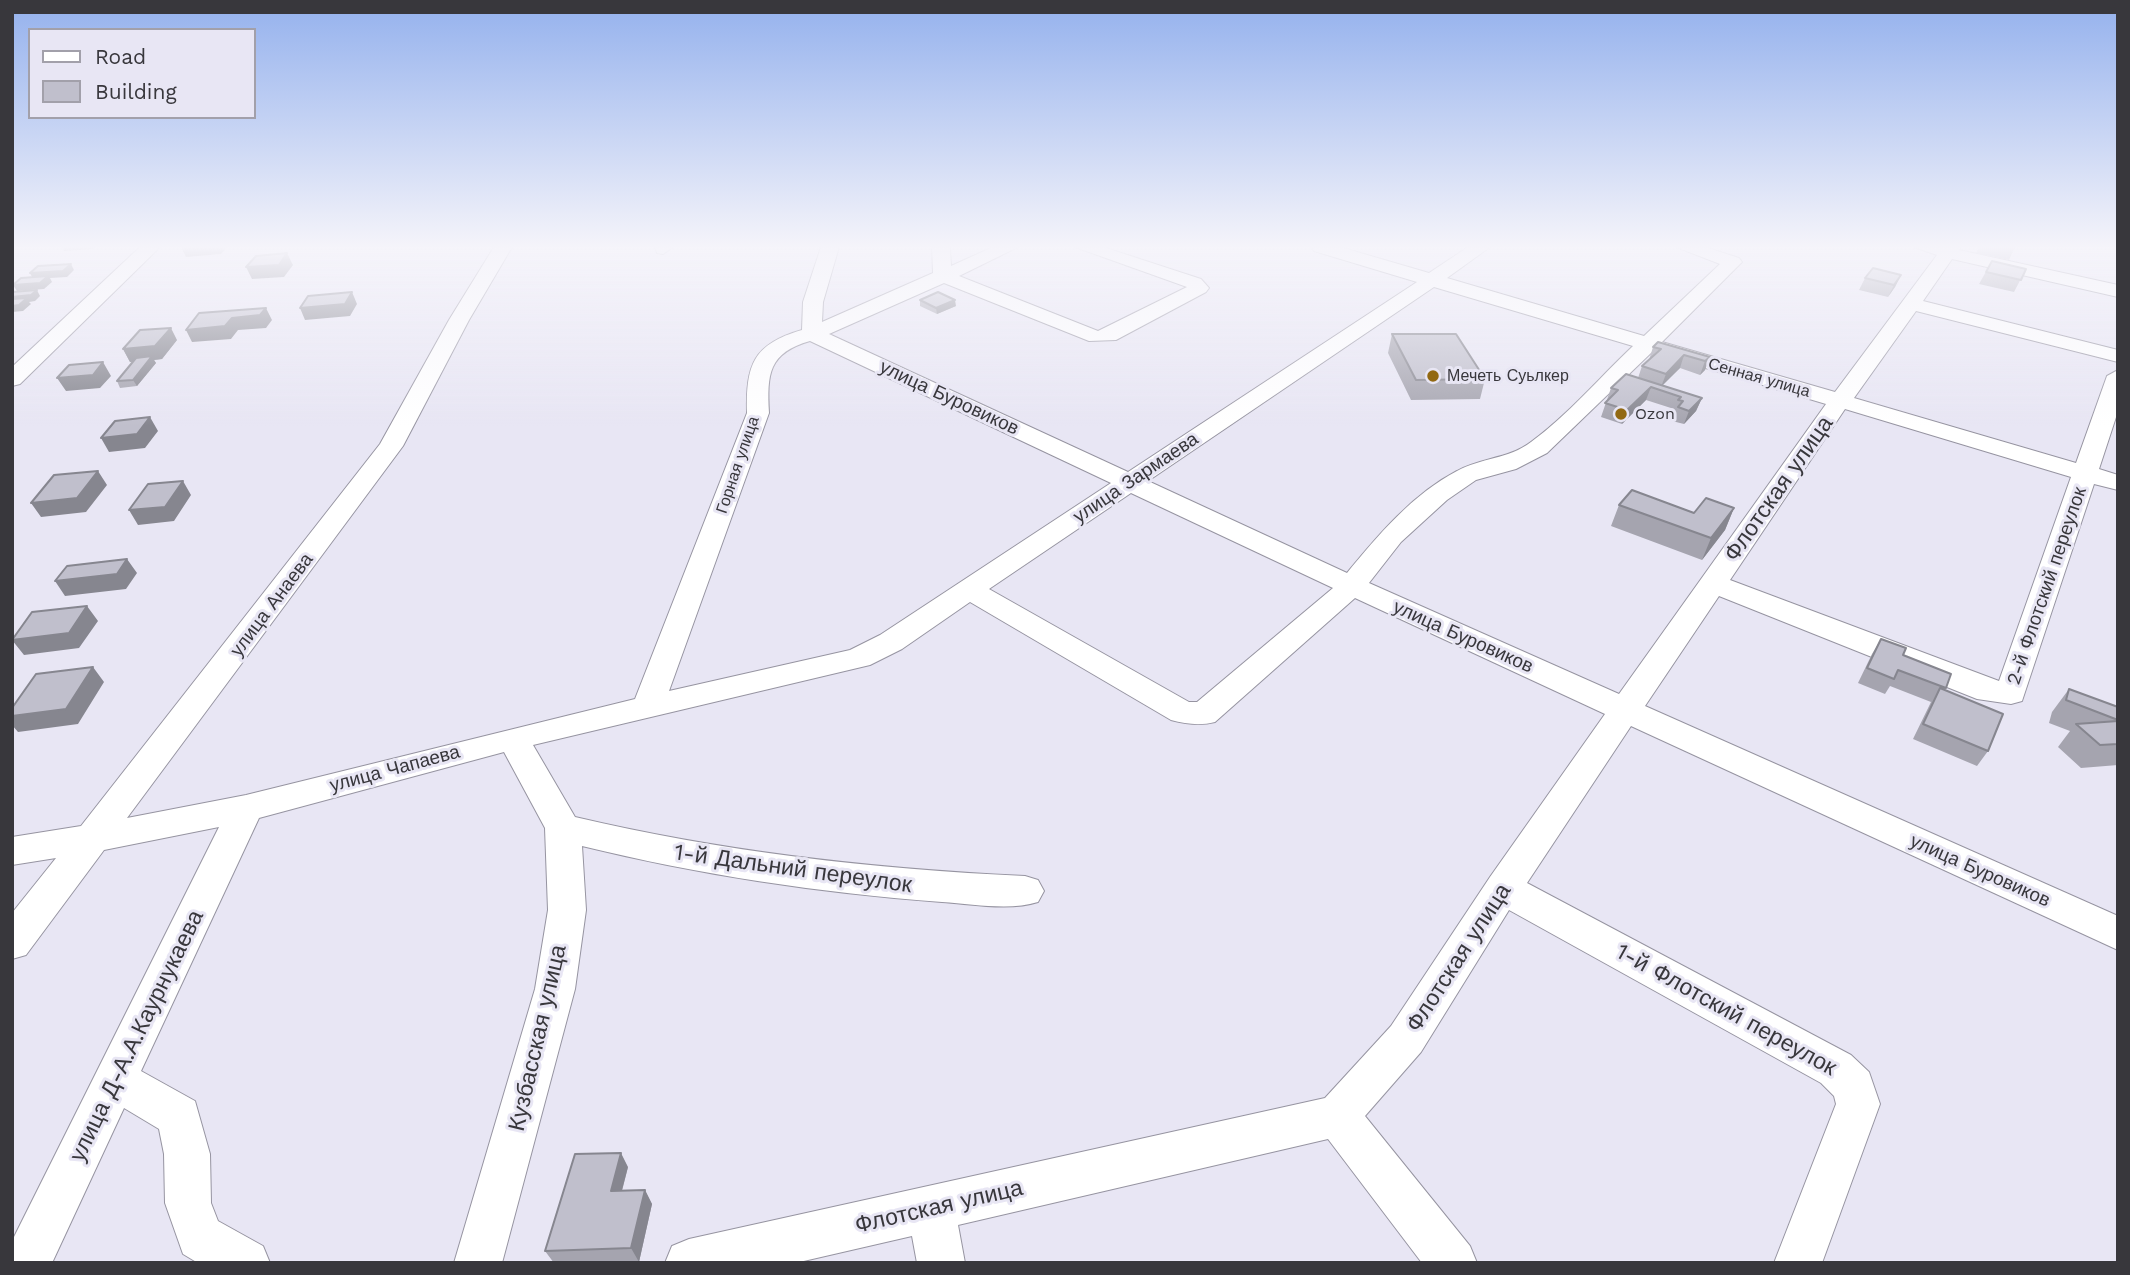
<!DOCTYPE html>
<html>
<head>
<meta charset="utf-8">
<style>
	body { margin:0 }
	#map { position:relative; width:2130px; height:1275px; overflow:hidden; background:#e8e6f4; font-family:"Work Sans",sans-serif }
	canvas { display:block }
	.frame { position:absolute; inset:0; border:14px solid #38373c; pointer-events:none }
	.legend { position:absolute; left:28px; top:28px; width:228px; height:91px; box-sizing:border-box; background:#e8e6f4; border:2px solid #a2a0aa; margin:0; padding:9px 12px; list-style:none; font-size:21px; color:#38373c }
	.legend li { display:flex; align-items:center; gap:14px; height:35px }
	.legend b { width:35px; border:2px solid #a2a0aa }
</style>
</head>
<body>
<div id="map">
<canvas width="2130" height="1275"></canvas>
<div class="frame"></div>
<ul class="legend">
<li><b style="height:9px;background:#fff"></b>Road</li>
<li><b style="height:19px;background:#c0bfcc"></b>Building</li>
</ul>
</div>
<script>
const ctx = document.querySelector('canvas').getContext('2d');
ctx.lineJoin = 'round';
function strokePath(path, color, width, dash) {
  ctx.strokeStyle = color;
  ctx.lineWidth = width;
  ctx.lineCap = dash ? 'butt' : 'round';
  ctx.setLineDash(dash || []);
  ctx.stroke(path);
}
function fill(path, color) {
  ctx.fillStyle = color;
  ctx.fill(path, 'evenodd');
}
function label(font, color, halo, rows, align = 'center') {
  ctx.font = font + ' "Work Sans",sans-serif';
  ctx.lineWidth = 6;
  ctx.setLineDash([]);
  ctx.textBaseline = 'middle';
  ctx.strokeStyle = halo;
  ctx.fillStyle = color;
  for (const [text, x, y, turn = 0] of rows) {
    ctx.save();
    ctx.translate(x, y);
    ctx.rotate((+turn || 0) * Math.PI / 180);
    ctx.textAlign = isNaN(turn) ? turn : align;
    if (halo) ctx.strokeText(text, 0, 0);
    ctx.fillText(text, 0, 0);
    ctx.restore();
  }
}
const minor = new Path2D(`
	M140,247H160L20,384L12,386V367Z
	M494,247H512L469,320L403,446L127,818L246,795L635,699L747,413C746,365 753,344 802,330L803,302L821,247H839L823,302L822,322L933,273L932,247H950L951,266L993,247H1018L959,276L1098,331L1187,287L1075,247H1103L1201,279L1209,288L1206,292L1116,340L1089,341L944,283L829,334L1128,472L1417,282L1314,251L1311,247H1340L1429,273L1468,247H1490L1447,278L1644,336L1720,264L1676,247H1705L1739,258L1742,262L1662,342L1835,392L1937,255L1914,247H1961L1959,250L2118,285V297L1952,259L1923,301L2118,350V362L1916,311L1854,398L2076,463L2107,376L2118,370V411L2099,469L2118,475V490L2094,484L2022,701L2011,704L1977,699L1719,596L1645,706L2118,916V950L1631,726L1527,883L1851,1055L1869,1072L1880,1104L1822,1263H1774L1836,1104L1834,1096L1821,1083L1509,910L1421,1052L1365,1116L1470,1246L1477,1263H1422L1328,1139L958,1225L965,1263H917L912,1236L795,1263H665L672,1246L689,1239L1325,1098L1391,1026L1490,877L1605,714L1355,598L1215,722C1200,726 1186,724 1171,720L970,602L902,649L870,665L533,745L575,817C723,852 873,869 1025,876L1038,880L1044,891L1038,902C1010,911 973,904 942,902C821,893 700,875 582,846L586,910L575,989L502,1263H454L535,989L548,910L545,828L504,752L259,818L141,1071L195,1101L210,1154L211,1203L218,1221L263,1246L270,1263H198L183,1254L165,1203L164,1154L159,1129L124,1108L52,1263H12V1241L219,827L104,850L26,955L12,959V913L56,858L12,865V837L81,826L380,444L449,320ZM1434,287L1633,346C1600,377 1568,415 1531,442C1509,459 1480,458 1457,471C1413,494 1378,535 1347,573L1148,481ZM810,341L1111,483L880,635L850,650L669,691L769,413C767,374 768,353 810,341ZM1652,352L1826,404L1619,694L1369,583L1401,542L1447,500L1476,480L1516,469L1547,453ZM1845,409L2071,477L1999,681L1730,580ZM1131,493L1333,588L1197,702H1189L989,589Z
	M655,247H673L663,254L657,253Z`);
strokePath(minor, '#9694a1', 2);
fill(minor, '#fff');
fill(new Path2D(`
	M1979,247H2015L2009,260L1976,253Z
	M1992,261L2026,269L2014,292L1979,284Z
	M1901,275L1895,287L1888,297L1859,290L1865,278Z
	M920,300L956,306L937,314L920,306Z
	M1392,334L1485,379L1480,399L1411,400L1388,353Z
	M177,340L162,359L154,360L156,363L137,386L120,388L117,381L133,362H130L123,349Z
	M1653,347L1710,357L1705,370L1700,375L1680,368L1662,385L1702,398L1696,411L1684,424L1672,421L1675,414L1673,413L1674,409L1646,400L1622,424L1601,417L1611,388L1638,378L1642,366L1649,360Z
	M1619,505L1694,513L1734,508L1725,530L1702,560L1611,526Z
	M1881,639L1946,688L1944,690L1988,751L1977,766L1913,739L1931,702L1890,686L1885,694L1858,683L1872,654Z
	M2069,689L2118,707V765L2081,768L2058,747L2070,731L2049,723L2052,712Z
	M628,1167L622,1191L645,1190L652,1204L639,1262L554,1263L545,1251Z`), '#a5a4af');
fill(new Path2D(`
	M62,247H95L93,249L64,251Z
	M181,247H227L221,254L186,257Z
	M287,253L293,265L284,277L252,279L246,267Z
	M71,264L74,270L67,277L50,278L52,282L44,289L17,291L13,285L33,279L30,273Z
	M1901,275L1895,287L1888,297L1894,285Z
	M37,290L40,296L35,301L29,302L31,304L23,311L12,312V297Z
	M352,292L357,304L350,316L305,320L300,308Z
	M955,300L956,306L937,314L936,308Z
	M266,308L272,320L266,328L238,330L231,339L192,342L186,330Z
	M171,328L177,340L162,359L154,360L156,363L137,386L133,380L149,360L130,362L123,349Z
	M1684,355L1680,368L1661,387L1666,374Z
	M1710,357L1705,370L1700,375L1705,361Z
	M103,362L111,376L100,388L66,391L57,378Z
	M1651,387L1646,400L1622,424L1627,410Z
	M1702,398L1696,411L1684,424L1689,411Z
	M150,417L158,431L145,448L109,452L101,438Z
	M98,471L107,485L86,512L41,517L31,503Z
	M183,481L191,495L174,521L138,525L129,510Z
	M1734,508L1725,530L1702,560L1711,538Z
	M127,559L137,573L126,589L65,596L55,581Z
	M87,606L98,621L79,648L24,655L12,640Z
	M93,667L104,682L78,724L18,732L12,725V716Z
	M621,1153L628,1167L618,1205L611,1191Z
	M645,1190L652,1204L639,1262L631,1248Z`), '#86868f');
const building = new Path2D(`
	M287,253L279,265L246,267L256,256Z
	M1992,261L2026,269L2021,280L1986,272Z
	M71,264L63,271L30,273L38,266Z
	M1873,268L1901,275L1894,285L1865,278Z
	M48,276L40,283L13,285L21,278Z
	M37,290L31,295L12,297V292Z
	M352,292L345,304L300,308L308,296Z
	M938,292L955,300L936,308L920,300Z
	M27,298L19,305L12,306V299Z
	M266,308L260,315L232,318L225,326L186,330L199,313Z
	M171,328L155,346L123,349L140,330Z
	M1392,334H1456L1485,379L1416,380Z
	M1658,342L1710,357L1705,361L1684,355L1666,374L1642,366L1661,349L1653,347Z
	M152,356L133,380L117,381L136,358Z
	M103,362L93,375L57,378L69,365Z
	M1626,374L1702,398L1689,411L1678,407L1683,401L1678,400L1681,397L1651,387L1627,410L1605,403L1618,390L1611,388Z
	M150,417L137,434L101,438L115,421Z
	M98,471L77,498L31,503L54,475Z
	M183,481L165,507L129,510L148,484Z
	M1632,490L1694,513L1706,498L1734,508L1711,538L1619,505Z
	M127,559L117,574L55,581L67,566Z
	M87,606L69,633L12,640L32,612Z
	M1881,639L1906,648L1903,655L1951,674L1946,688L1898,670L1894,679L1867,668Z
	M93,667L66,709L12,716V708L36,674Z
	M1940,688L2003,714L1988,751L1923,724Z
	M2069,689L2118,707V720L2066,700Z
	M2118,721V744L2100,745L2076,724Z
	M621,1153L611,1191L645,1190L631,1248L545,1251L575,1154Z`);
fill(building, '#c0bfcc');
strokePath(building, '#86868f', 2);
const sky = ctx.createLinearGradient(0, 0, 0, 426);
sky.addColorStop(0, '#94b1ed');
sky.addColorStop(0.58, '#f5f4fa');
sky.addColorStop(1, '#f5f4fa00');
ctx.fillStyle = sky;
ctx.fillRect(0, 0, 2130, 426);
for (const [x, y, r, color] of [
	[1433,376,7,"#926912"],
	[1621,414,7,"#926912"]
]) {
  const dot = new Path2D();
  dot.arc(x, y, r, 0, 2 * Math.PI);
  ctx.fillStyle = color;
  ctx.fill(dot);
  strokePath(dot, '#e8e6f4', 2.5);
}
label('16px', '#38373c', '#e8e6f4', [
	["Мечеть Суьлкер",1447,376],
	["Ozon",1635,414]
], 'left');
label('16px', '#38373c', '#e8e6f4', [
	["Сенная улица",1759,378,16],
	["Горная улица",738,465,-71]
]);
label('19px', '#38373c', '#e8e6f4', [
	["улица Буровиков",949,398,25],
	["улица Зармаева",1136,478,-34],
	["2-й Флотский переулок",2047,586,-71],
	["улица Анаева",272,605,-53],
	["улица Буровиков",1463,637,24],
	["улица Чапаева",395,769,-15],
	["улица Буровиков",1980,871,24]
]);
label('23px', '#38373c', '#e8e6f4', [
	["Флотская улица",1779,489,-55],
	["1-й Дальний переулок",793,869,8],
	["Флотская улица",1459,958,-57],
	["1-й Флотский переулок",1726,1010,29],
	["улица Д-А.А.Каурнукаева",137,1036,-64],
	["Кузбасская улица",538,1038,-77],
	["Флотская улица",939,1207,-13]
]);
</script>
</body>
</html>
